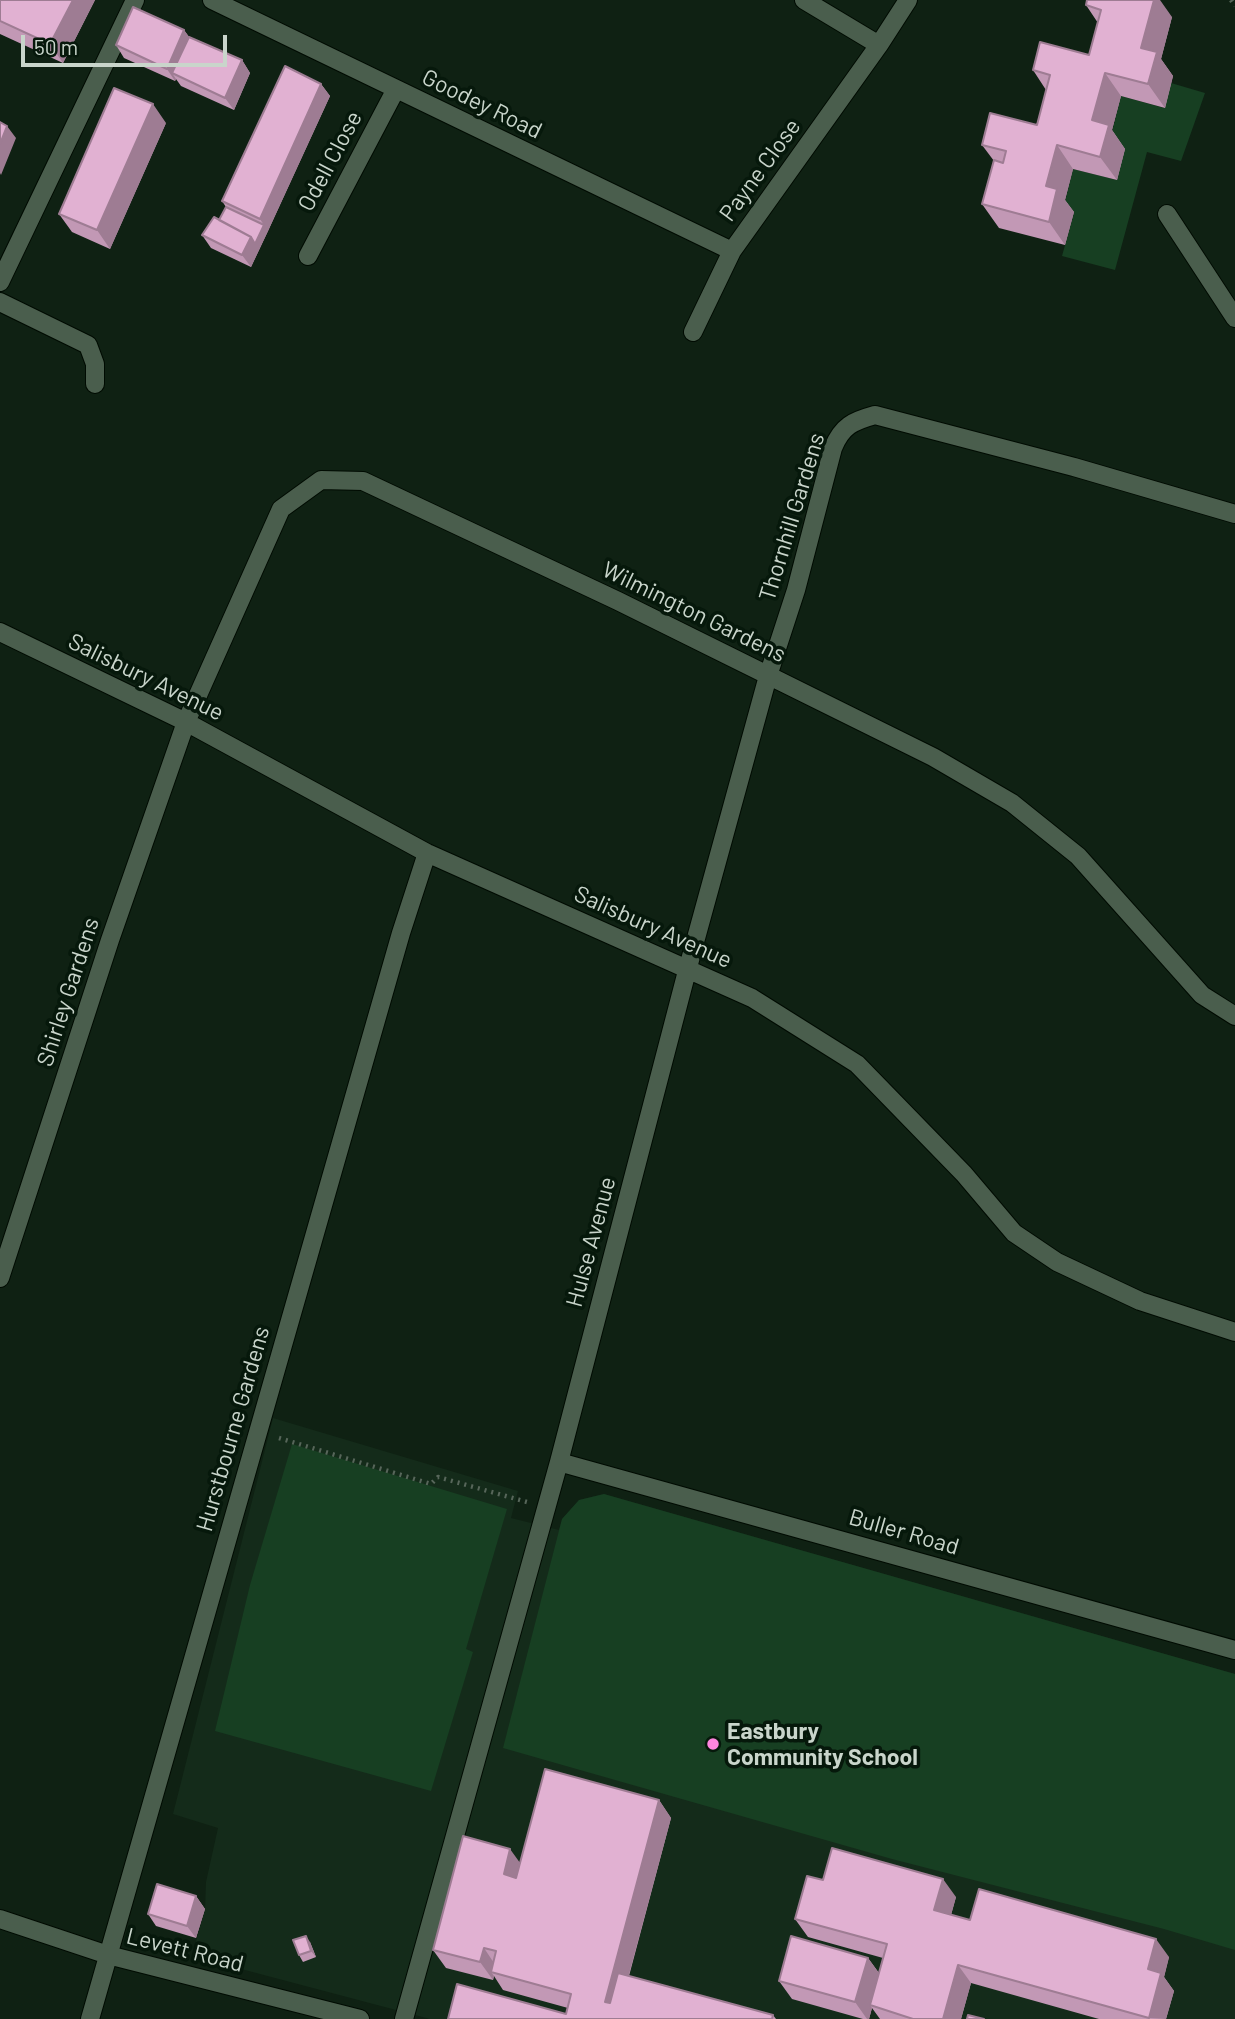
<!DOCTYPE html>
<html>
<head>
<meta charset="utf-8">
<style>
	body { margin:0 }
	#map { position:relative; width:1235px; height:2019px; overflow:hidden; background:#0f2113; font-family:Barlow,sans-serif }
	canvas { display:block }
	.scale { position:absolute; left:21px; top:35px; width:206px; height:32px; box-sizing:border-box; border:4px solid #c9d5cb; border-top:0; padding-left:9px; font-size:21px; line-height:24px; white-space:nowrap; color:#c9d5cb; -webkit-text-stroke:5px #06180b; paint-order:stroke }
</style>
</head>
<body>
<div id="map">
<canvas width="1235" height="2019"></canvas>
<div class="scale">50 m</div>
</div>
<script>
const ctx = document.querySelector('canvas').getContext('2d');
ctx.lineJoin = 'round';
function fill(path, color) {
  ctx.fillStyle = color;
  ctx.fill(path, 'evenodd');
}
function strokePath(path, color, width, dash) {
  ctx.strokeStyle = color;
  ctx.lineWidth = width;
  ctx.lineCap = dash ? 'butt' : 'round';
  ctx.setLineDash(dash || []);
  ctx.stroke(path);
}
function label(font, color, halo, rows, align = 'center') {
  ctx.font = font + ' Barlow,sans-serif';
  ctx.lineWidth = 7;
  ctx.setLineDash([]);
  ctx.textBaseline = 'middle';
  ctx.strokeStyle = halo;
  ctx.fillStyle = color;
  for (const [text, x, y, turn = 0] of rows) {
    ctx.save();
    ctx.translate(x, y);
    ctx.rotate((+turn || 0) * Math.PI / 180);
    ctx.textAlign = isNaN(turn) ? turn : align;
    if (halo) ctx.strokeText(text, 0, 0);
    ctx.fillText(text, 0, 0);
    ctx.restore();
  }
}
fill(new Path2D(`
	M273,1418L518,1491L511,1518L559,1530L562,1519L579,1500L604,1494L1235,1674V2019H430L192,1956L205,1909L206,1882L218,1828L173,1814Z`), '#142b1a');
fill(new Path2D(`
	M1171,83L1205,93L1181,161L1147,152L1115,270L1062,256L1074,213L1063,210L1073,169L1117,180L1109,144L1121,96L1164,108Z
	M292,1444L507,1509L466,1649L473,1652L431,1791L215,1731L250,1585Z
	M604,1494L1235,1674V1950L1164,1929L892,1859L503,1748L562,1519L579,1500Z`), '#173f22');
const minor = new Path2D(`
	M212,0L732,251
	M804,0L879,45
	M1167,214L1235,318
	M308,256L396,89
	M0,282L135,0
	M0,302L88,345L95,364V384
	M693,332L732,251L879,45L908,0
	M0,632L186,722L427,853L752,998L857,1064L964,1174L1014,1233L1057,1262L1140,1301L1235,1332
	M0,1278L110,940L186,722L281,509L321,480L363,481L618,601L933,757L1012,803L1078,856L1202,995L1235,1016
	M559,1462L1235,1650
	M0,1919L108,1955L360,2019
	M90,2019L401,933L427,853
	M404,2019L559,1462L687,971L768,676L796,590L833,448C842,426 853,421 875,415L1074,467L1235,514`);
strokePath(minor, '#000b02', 20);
strokePath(new Path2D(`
	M1231,0L1235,6
	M279,1438L431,1484L438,1477L527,1502`), '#57665a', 4.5, [2, 5]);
strokePath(minor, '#4a5e4d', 18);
fill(new Path2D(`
	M0,0H95L63,63L0,34Z
	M1086,5L1172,17L1161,59L1173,76L1165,108L1121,96L1112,130L1125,149L1117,180L1073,169L1065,200L1074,212L1065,245L999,228L982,204L994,161L982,145L1037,125L1046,90L1033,70L1089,55L1098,23Z
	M184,30L189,37L242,60L250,73L234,110L181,86L176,79L175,81L124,58L116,45Z
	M321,84L330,96L268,231L251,267L211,248L202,235L219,220L226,207L222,201Z
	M166,123L110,249L72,232L59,214Z
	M659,1800L671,1818L629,1976L773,2015L776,2019H448L566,2014L568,2008L503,1990L494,1976L493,1980L446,1968L433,1950L520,1862Z
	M823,1880L956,1897L951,1915L970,1920L1169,1957L1164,1977L1174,1991L1166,2019H1099L971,1983L961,2019H880L872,2008L869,2019H863L792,1999L779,1981L868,1958L879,1973L883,1958L808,1937L795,1919Z
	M196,1896L205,1909L196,1938L156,1926L148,1914Z
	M310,1942L316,1957L303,1962L299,1955Z`), '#c298b5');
fill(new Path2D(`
	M73,0H95L63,63L50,44Z
	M1154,0H1160L1172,17L1161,59L1173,76L1165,108L1148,84L1141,48Z
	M184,30L193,42L172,73L176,79L175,81L167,69Z
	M242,60L250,73L234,110L225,98Z
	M1105,73L1121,96L1112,130L1125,149L1117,180L1100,157L1092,120Z
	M321,84L330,96L268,231L251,267L242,255L251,237L264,225L260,219Z
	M153,104L166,123L110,249L97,230Z
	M7,126L16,138L1,175L0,173V144Z
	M1057,145L1073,169L1065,200L1074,212L1065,245L1049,222L1046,186Z
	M659,1800L671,1818L617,2019L605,2002Z
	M510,1849L523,1867L516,1892L504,1874Z
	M943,1879L956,1897L947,1929L934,1910Z
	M196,1896L205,1909L196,1938L187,1926Z
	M306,1936L310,1942L316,1957L311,1951Z
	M1156,1939L1169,1957L1164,1977L1174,1991L1166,2019L1149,2018L1148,1969Z
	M484,1948L496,1966L491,1972L494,1976L493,1980L480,1962Z
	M868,1958L881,1976L870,2005L872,2008L869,2019H867L855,2002Z
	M958,1965L971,1983L961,2019H943Z`), '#9e7c93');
const building = new Path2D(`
	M0,0H73L50,44L0,21Z
	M1087,0H1154L1141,48L1157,52L1148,84L1105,73L1092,120L1109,125L1100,157L1057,145L1046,186L1057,189L1049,222L982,204L994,160L1003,163L1006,151L982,145L990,113L1037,125L1050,75L1033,70L1040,42L1089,55L1101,10L1086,5Z
	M133,7L184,30L167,69L116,45Z
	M189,37L242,60L225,98L172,73Z
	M285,66L321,84L260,219L222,201Z
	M114,88L153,104L97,230L59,214Z
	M0,122L7,126L0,144Z
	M226,207L264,225L255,244L251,237L219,220Z
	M214,217L251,237L242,255L202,235Z
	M545,1769L659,1800L605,2002L610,2003L618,1973L773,2015L772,2019H448L457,1984L566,2014L571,1994L491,1972L496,1951L484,1948L480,1962L433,1950L463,1836L510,1849L504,1874L516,1878Z
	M832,1848L943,1879L934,1910L970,1920L979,1889L1156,1939L1148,1969L1161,1973L1149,2018L958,1965L943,2019H913L870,2005L887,1944L795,1919L807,1876L823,1880Z
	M157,1884L196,1896L187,1926L148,1914Z
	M306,1936L311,1951L299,1955L293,1940Z
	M791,1936L868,1958L855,2002L779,1981Z
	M968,2015L984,2019H967Z`);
fill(building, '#e1b1d2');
strokePath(building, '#9e7c93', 2);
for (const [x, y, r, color] of [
	[713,1744,7,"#fe85df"]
]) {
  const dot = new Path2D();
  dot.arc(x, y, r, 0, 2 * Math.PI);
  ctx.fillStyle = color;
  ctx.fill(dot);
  strokePath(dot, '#06180b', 2.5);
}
label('23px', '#c9d5cb', '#06180b', [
	["Goodey Road",482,104,26],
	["Odell Close",330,161,-62],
	["Payne Close",760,170,-54],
	["Thornhill Gardens",792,517,-73],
	["Wilmington Gardens",694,612,26],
	["Salisbury Avenue",146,677,26],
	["Salisbury Avenue",653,927,24],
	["Shirley Gardens",68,992,-72],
	["Hulse Avenue",591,1242,-75],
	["Hurstbourne Gardens",233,1429,-74],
	["Buller Road",904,1532,16],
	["Levett Road",185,1950,14]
]);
label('bold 23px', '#c9d5cb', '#06180b', [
	["Eastbury",727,1731],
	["Community School",727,1757]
], 'left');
</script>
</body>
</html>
